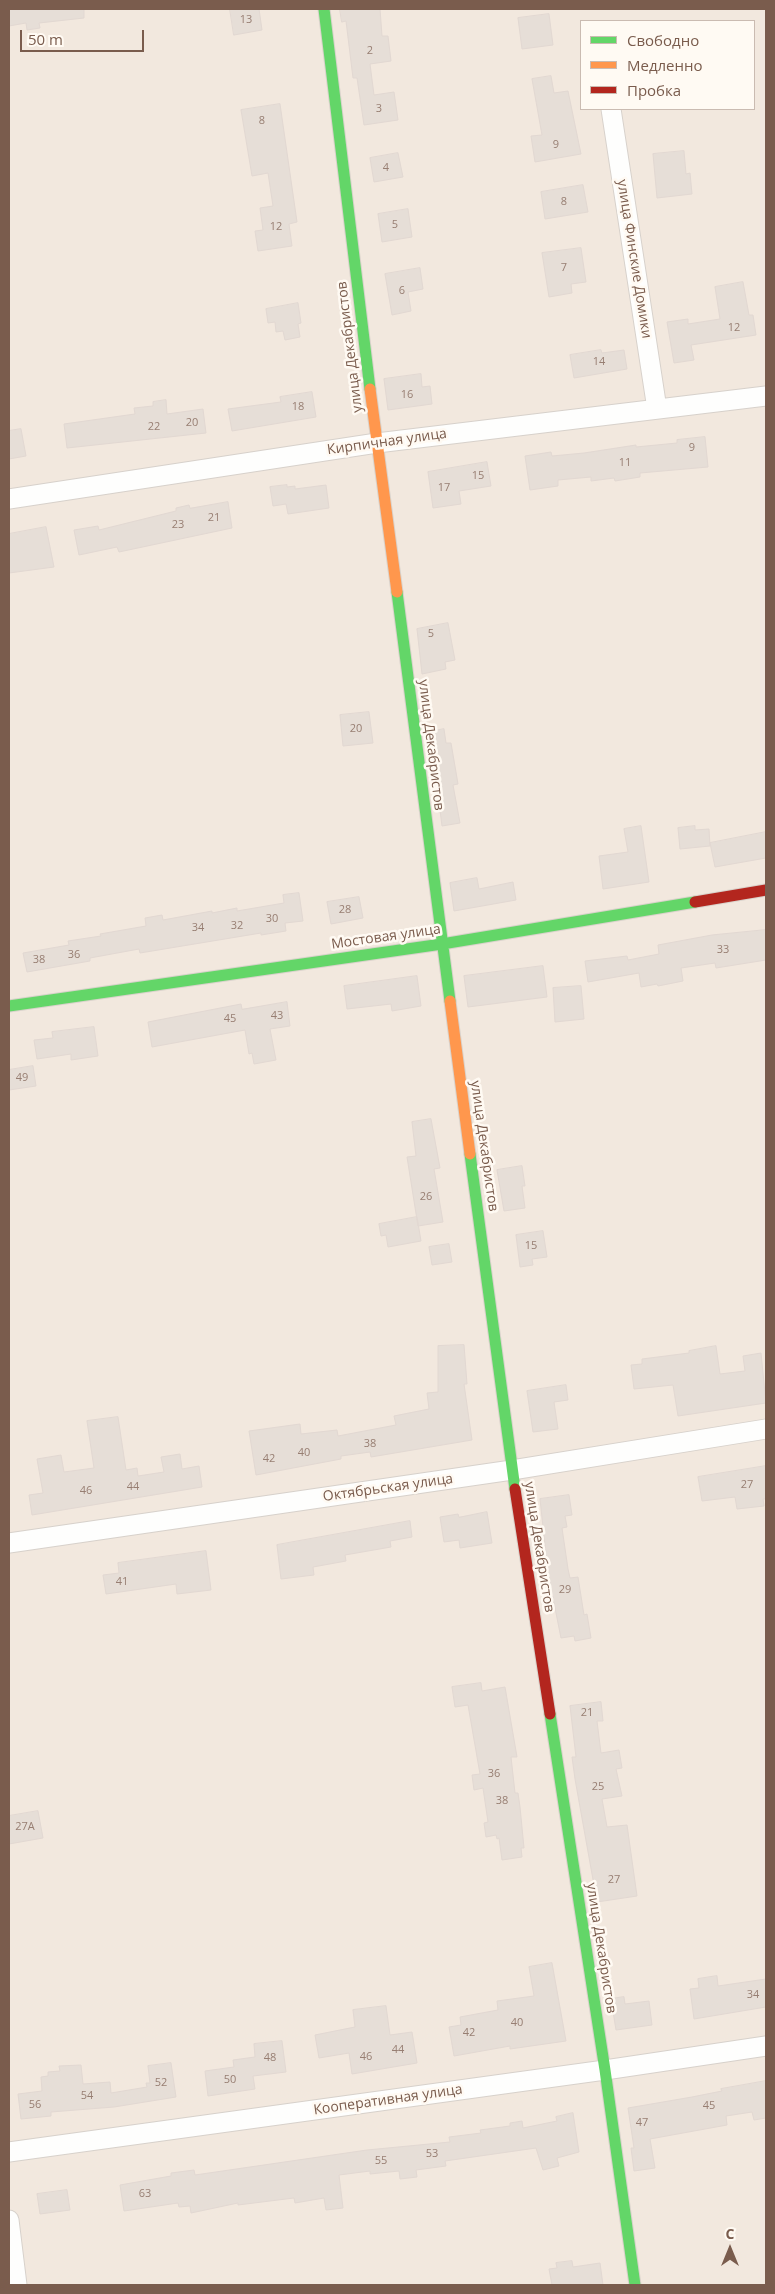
<!DOCTYPE html>
<html>
<head>
<meta charset="utf-8">
<style>
	body { margin:0 }
	#map { position:relative; width:775px; height:2294px; overflow:hidden; background:#f9f5f0; font-family:"Open Sans",sans-serif }
	canvas { display:block }
	.frame { position:absolute; inset:0; border:10px solid #7a5c4d; pointer-events:none }
	.legend { position:absolute; left:580px; top:20px; width:175px; height:90px; box-sizing:border-box; background:#fffaf3; border:1px solid #cabbb1; margin:0; padding:6px 9px; list-style:none; font-size:15px; color:#7a5c4d }
	.legend li { display:flex; align-items:center; gap:10px; height:25px }
	.legend b { width:25px; border:1px solid #cabbb1 }
	.north { position:absolute; left:705px; top:2224px; width:50px; height:50px; -webkit-text-stroke:4px #fffaf3; paint-order:stroke; rotate:0deg; font-size:14px; font-weight:700; line-height:20px; text-align:center; color:#7a5c4d }
	.north::after { content:''; display:block; margin:auto; width:18px; height:22px; background:#7a5c4d; clip-path:polygon(50% 0,100% 100%,50% 72%,0 100%) }
	.scale { position:absolute; left:20px; top:30px; width:124px; height:22px; box-sizing:border-box; border:2px solid #7a5c4d; border-top:0; padding-left:6px; font-size:15px; line-height:18px; white-space:nowrap; color:#7a5c4d; -webkit-text-stroke:4px #fffaf3; paint-order:stroke }
</style>
</head>
<body>
<div id="map">
<canvas width="775" height="2294"></canvas>
<div class="frame"></div>
<ul class="legend">
<li><b style="height:6px;background:#63d668"></b>Свободно</li>
<li><b style="height:6px;background:#ff974d"></b>Медленно</li>
<li><b style="height:6px;background:#b3261e"></b>Пробка</li>
</ul>
<div class="north">С</div>
<div class="scale">50 m</div>
</div>
<script>
const ctx = document.querySelector('canvas').getContext('2d');
ctx.lineJoin = 'round';
function fill(path, color) {
  ctx.fillStyle = color;
  ctx.fill(path, 'evenodd');
}
function strokePath(path, color, width, dash) {
  ctx.strokeStyle = color;
  ctx.lineWidth = width;
  ctx.lineCap = dash ? 'butt' : 'round';
  ctx.setLineDash(dash || []);
  ctx.stroke(path);
}
function label(font, color, halo, rows, align = 'center') {
  ctx.font = font + ' "Open Sans",sans-serif';
  ctx.lineWidth = 5;
  ctx.setLineDash([]);
  ctx.textBaseline = 'middle';
  ctx.strokeStyle = halo;
  ctx.fillStyle = color;
  for (const [text, x, y, turn = 0] of rows) {
    ctx.save();
    ctx.translate(x, y);
    ctx.rotate((+turn || 0) * Math.PI / 180);
    ctx.textAlign = isNaN(turn) ? turn : align;
    if (halo) ctx.strokeText(text, 0, 0);
    ctx.fillText(text, 0, 0);
    ctx.restore();
  }
}
fill(new Path2D(`
	M9,9H766V2285H9ZM581,21H754V109H581Z`), '#f2e8de');
const building = new Path2D(`
	M9,9H84V18L39,23L40,28L27,30L26,23L9,26Z
	M230,9H259L262,30L234,35Z
	M340,9H380L382,36H388L391,61L370,64L374,95L394,92L398,120L364,125L357,78H353L346,21L342,22Z
	M549,14L553,45L522,49L518,18Z
	M551,76L554,93L568,91L581,154L535,162L531,136L542,135L532,79Z
	M280,104L297,222L289,224L292,246L258,251L255,231L263,230L260,208L273,206L268,173L252,176L241,110Z
	M684,151L686,174L690,173L692,194L657,198L653,154Z
	M398,153L403,177L374,182L370,158Z
	M583,185L588,212L545,219L541,192Z
	M408,209L412,237L382,242L378,214Z
	M581,248L586,282L571,284L572,293L549,297L542,253Z
	M420,268L423,289L408,292L411,311L392,315L385,274Z
	M743,282L749,315H753L756,335L691,345L694,360L674,363L667,322L688,319V324L720,319L715,287Z
	M298,303L301,323L298,324L300,337L285,340L283,331L276,332L275,322L268,323L266,309Z
	M601,350L602,353L624,350L627,369L574,378L570,355Z
	M421,374L422,387L430,386L432,404L388,410L384,379Z
	M312,392L316,417L232,431L228,409L281,402L280,397Z
	M166,400L167,414L203,409L206,433L67,448L64,424L135,414L134,408L153,406V402Z
	M21,429L26,456L9,459V431Z
	M705,437L708,467L640,473V477L615,481L614,478L591,481V477L558,480V486L530,490L525,456L551,452L552,456L584,453L636,445V447L677,443V440Z
	M487,462L491,486L459,491L461,504L433,508L428,472Z
	M287,485V487L295,486V489L326,485L329,508L288,514L286,504L273,506L270,487Z
	M228,502L232,528L119,552L117,547L79,555L74,530L98,526L99,530L176,511V508L189,505L190,508Z
	M46,527L54,567L9,573V534Z
	M448,623L455,660L445,662L446,669L422,674L417,629Z
	M369,712L373,743L343,746L340,715Z
	M444,729L446,743H451L458,784L453,785L460,823L442,826L430,732Z
	M641,826L649,882L603,889L599,856L628,852L624,829Z
	M695,826V830L709,829L710,846L680,849L678,828Z
	M766,832V858L715,867L710,843Z
	M477,878L479,889L513,882L516,900L454,911L450,883Z
	M299,893L303,921L285,923L286,931L261,935V933L140,953L139,949L90,958V961L27,972L23,953L69,945L68,941L101,936L100,934L146,926L145,918L162,915L163,920L212,911V913L237,908V911L284,903L283,895Z
	M359,897L363,918L331,924L327,902Z
	M766,930V960L716,968L715,963L681,968L683,981L658,986L657,984L641,987L639,973L588,982L585,961L627,956L628,960L659,954L658,945L712,935Z
	M543,966L547,997L468,1007L464,976Z
	M417,976L421,1006L392,1011L391,1004L347,1009L344,986Z
	M581,986L584,1019L555,1022L553,988Z
	M287,1002L290,1026L270,1029L276,1060L254,1064L252,1053L249,1054L245,1030L152,1047L148,1022L241,1004L242,1009Z
	M94,1027L98,1056L71,1060V1054L37,1059L34,1040L53,1038L52,1032Z
	M33,1066L36,1086L9,1090V1070Z
	M431,1119L440,1168L434,1169L443,1222L418,1226L407,1157L416,1156L412,1122Z
	M522,1166L525,1186H522L525,1208L504,1211L497,1170Z
	M417,1217L421,1241L388,1247L386,1235L381,1236L379,1224Z
	M543,1231L547,1257L532,1259L533,1265L520,1267L516,1235Z
	M449,1244L452,1262L432,1265L429,1247Z
	M464,1345L467,1384H464L472,1440L371,1457L370,1452L341,1456V1459L256,1475L249,1431L300,1424L301,1434L337,1430L338,1436L396,1425L394,1416L429,1409L427,1393L438,1392V1346Z
	M716,1346L720,1374L745,1371L743,1356L761,1353L766,1403L678,1416L673,1385L634,1389L631,1365L642,1364V1359L689,1353V1351Z
	M566,1385L568,1400L554,1402L558,1429L533,1432L527,1391Z
	M118,1417L126,1470L137,1468L138,1476L164,1472L161,1457L180,1454L182,1469L199,1466L202,1487L32,1515L29,1495L43,1493L37,1459L61,1455L64,1472L94,1468L87,1421Z
	M766,1466V1499H763L764,1506L737,1509L735,1497L702,1501L698,1477Z
	M569,1495L572,1515L565,1516L567,1527L562,1528L568,1569L570,1578L578,1577L584,1615L587,1614L591,1638L575,1641L574,1636L561,1638L548,1573L540,1499Z
	M487,1512L492,1543L460,1548L459,1540L444,1542L440,1517L458,1514L459,1517Z
	M410,1521L412,1537L390,1541L391,1547L345,1555L346,1561L313,1567L314,1575L281,1579L277,1545Z
	M206,1551L211,1590L177,1594L176,1584L106,1594L103,1575L119,1573L118,1563Z
	M481,1683L482,1691L505,1687L517,1757H511L515,1793H518L520,1807L524,1848H521L522,1857L502,1860L499,1838L497,1839L496,1835L486,1837L484,1823L488,1822L483,1788L474,1790L472,1775L480,1774L468,1705L455,1707L452,1687Z
	M601,1702L603,1721H597L601,1753L619,1750L622,1768L616,1769L622,1796L602,1799L607,1827L627,1825L637,1896L597,1902L575,1779L572,1757H576L570,1706Z
	M38,1811L43,1838L9,1844V1816Z
	M552,1963L566,2041L510,2049V2046L454,2056L449,2027L461,2025L460,2017L498,2010L497,2001L534,1996L529,1967Z
	M717,1976L718,1986L766,1979V2007L694,2019L690,1989L699,1988L698,1979Z
	M624,1997L625,2004L649,2001L652,2025L616,2030L611,1999Z
	M386,2006L390,2035L412,2032L417,2063L352,2074L349,2053L319,2058L315,2035L355,2027L353,2010Z
	M282,2041L286,2072L253,2076L255,2089L208,2096L205,2071L234,2067L233,2060L255,2057L254,2044Z
	M171,2063L176,2097L114,2107L51,2112V2116L21,2119L18,2094L42,2091L41,2077L48,2076V2072L60,2071L59,2066L81,2065L83,2084L110,2082L111,2093L147,2087L146,2083H150L148,2066Z
	M766,2081V2118L754,2120L752,2112L726,2116L727,2125L650,2139L655,2168L634,2171L631,2148H634L628,2108L692,2097L722,2091L721,2089Z
	M573,2113L579,2152L557,2158L559,2166L543,2170L536,2148L445,2161L446,2166L416,2170L417,2177L400,2179L399,2171L370,2174V2171L339,2175L343,2208L326,2210L324,2198L295,2203L294,2198L238,2205V2203L191,2213L190,2206L179,2207L178,2203L124,2211L120,2185L171,2176V2173L194,2170L195,2175L367,2150L450,2142L449,2137L481,2133L480,2130L510,2126V2123L522,2121L523,2128L557,2121L556,2117Z
	M67,2190L70,2210L40,2214L37,2194Z
	M572,2261L573,2267L600,2263L603,2285H552L549,2269L557,2268L556,2263Z`);
fill(building, '#e6ded7');
strokePath(building, '#e2d8d2', 1);
const street = new Path2D(`
	M611,109L657,409
	M9,499L377,443L766,396
	M9,1543L512,1470L766,1429
	M9,2152L605,2070L766,2046
	M9,2220L17,2285`);
const fast = new Path2D(`
	M324,9L370,389
	M397,592L450,1001
	M9,1006L442,944L695,902
	M470,1154L515,1489
	M550,1714L605,2070L635,2285`);
const slow = new Path2D(`
	M370,389L397,592
	M450,1001L470,1154`);
const jam = new Path2D(`
	M695,902L766,890
	M515,1489L550,1714`);
strokePath(street, '#d7d1cb', 21);
strokePath(fast, '#d9d2cb', 13);
strokePath(slow, '#d9d2cb', 13);
strokePath(jam, '#d9d2cb', 13);
strokePath(street, '#fefefd', 19);
strokePath(fast, '#63d668', 11);
strokePath(slow, '#ff974d', 11);
strokePath(jam, '#b3261e', 11);
label('11px', '#977e72', null, [
	["13",246,20],
	["2",370,51],
	["3",379,109],
	["8",262,121],
	["9",556,145],
	["4",386,168],
	["8",564,202],
	["5",395,225],
	["12",276,227],
	["7",564,268],
	["6",402,291],
	["12",734,328],
	["14",599,362],
	["16",407,395],
	["18",298,407],
	["20",192,423],
	["22",154,427],
	["9",692,448],
	["11",625,463],
	["15",478,476],
	["17",444,488],
	["21",214,518],
	["23",178,525],
	["5",431,634],
	["20",356,729],
	["28",345,910],
	["30",272,919],
	["32",237,926],
	["34",198,928],
	["33",723,950],
	["36",74,955],
	["38",39,960],
	["43",277,1016],
	["45",230,1019],
	["49",22,1078],
	["26",426,1197],
	["15",531,1246],
	["38",370,1444],
	["40",304,1453],
	["42",269,1459],
	["27",747,1485],
	["44",133,1487],
	["46",86,1491],
	["41",122,1582],
	["29",565,1590],
	["21",587,1713],
	["36",494,1774],
	["25",598,1787],
	["38",502,1801],
	["27А",25,1827],
	["27",614,1880],
	["34",753,1995],
	["40",517,2023],
	["42",469,2033],
	["44",398,2050],
	["46",366,2057],
	["48",270,2058],
	["50",230,2080],
	["52",161,2083],
	["54",87,2096],
	["56",35,2105],
	["45",709,2106],
	["47",642,2123],
	["53",432,2154],
	["55",381,2161],
	["63",145,2194]
]);
label('14px', '#7a5c4d', '#fffaf3', [
	["улица Финские Домики",634,259,81],
	["улица Декабристов",350,347,-97],
	["Кирпичная улица",387,442,-8],
	["улица Декабристов",431,745,83],
	["Мостовая улица",386,937,-8],
	["улица Декабристов",484,1146,82],
	["Октябрьская улица",388,1488,-8],
	["улица Декабристов",539,1547,81],
	["улица Декабристов",601,1948,81],
	["Кооперативная улица",388,2100,-8]
]);
</script>
</body>
</html>
